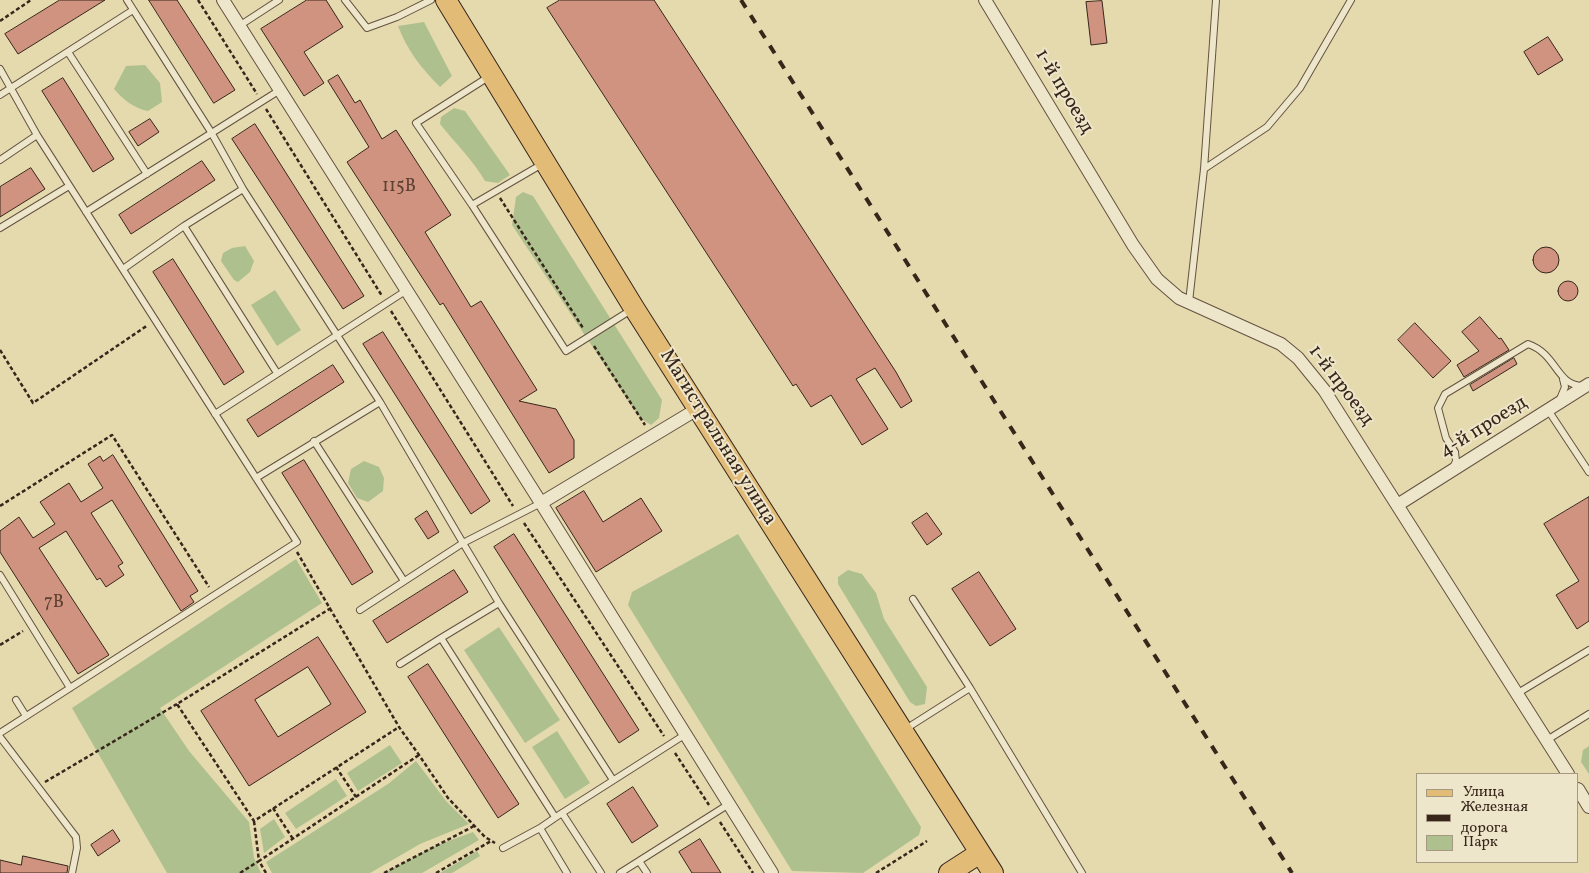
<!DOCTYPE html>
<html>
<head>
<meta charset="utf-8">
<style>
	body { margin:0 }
	#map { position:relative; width:1589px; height:873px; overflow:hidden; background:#e5d9ae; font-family:Vollkorn,serif }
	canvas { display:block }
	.legend { position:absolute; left:1416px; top:773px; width:162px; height:90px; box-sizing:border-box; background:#eee6ca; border:1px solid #a59984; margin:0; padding:6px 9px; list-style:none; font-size:15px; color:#38261b }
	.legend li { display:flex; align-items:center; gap:10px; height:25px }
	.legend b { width:25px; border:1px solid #a59984 }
</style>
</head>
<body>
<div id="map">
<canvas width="1589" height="873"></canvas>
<ul class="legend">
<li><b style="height:6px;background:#e2bc77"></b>Улица</li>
<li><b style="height:6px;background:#38261b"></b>Железная дорога</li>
<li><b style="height:14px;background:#afc08f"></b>Парк</li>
</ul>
</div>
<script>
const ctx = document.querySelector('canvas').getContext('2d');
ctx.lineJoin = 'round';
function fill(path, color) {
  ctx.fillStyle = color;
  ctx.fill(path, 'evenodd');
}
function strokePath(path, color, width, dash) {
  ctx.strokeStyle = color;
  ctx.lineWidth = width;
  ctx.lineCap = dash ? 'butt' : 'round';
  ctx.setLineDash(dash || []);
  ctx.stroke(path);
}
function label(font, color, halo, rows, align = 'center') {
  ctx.font = font + ' Vollkorn,serif';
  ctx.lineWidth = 4;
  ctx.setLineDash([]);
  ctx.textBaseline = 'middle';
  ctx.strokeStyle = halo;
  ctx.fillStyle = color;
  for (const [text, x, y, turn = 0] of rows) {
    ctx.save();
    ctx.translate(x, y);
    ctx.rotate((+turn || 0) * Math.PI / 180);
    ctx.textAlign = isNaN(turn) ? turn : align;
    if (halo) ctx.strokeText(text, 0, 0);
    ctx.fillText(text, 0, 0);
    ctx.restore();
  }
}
fill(new Path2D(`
	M424,22L452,76L440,87C421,68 407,50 398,26Z
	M145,65L160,83L162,102L148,111C133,108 124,100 114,89L126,66Z
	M454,108L465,111L510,175L498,183L485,181C473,160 455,143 440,124L441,117Z
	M523,192L533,196L662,400L659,418L651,425L640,418L631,405L512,225L516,197Z
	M245,246L254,261L250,272L238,282L234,280L221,261L223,253L232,248Z
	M275,290L301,330L277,346L251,305Z
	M364,461L379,467L384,478L383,491L368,502L357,498L348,483L351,469Z
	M738,534L921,827L919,835L863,873L792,871L628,605L632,592Z
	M296,559L322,603L160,708L189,751L249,822L254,858L261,873H167L72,708Z
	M848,570L862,574L876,593L884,619L927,687L925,704L916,706L910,702L838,584V577Z
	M499,627L560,720L525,743L464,650Z
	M557,731L590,783L565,799L532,747Z
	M390,745L402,763L358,791L347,773Z
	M1589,746V774L1581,762L1583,750Z
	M416,761L446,801L469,824L420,844L370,873H272L266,862L388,784Z
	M336,779L347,796L296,829L285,813Z
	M274,819L285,837L264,853L260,829Z
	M473,832L479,840L422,873H384L435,846Z
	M477,851L480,856L452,873H440Z`), '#afc08f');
const building = new Path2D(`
	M60,0H105L18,54L5,34Z
	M149,0H177L235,90L214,103Z
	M307,0H326L343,27L304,52L324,83L304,96L261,29Z
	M560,0H654L896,372L912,401L901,408L875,368L856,379L888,429L862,445L831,395L811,407L796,384L793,386L547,8Z
	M1102,1L1107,43L1091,45L1086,2Z
	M1548,37L1563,60L1538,75L1524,52Z
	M338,75L355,103L360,100L382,139L396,130L451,215L425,232L471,307L481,301L537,390L519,401L556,409L574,440V458L549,473L443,303L440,305L347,162L369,147L328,81Z
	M63,78L114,159L93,172L42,91Z
	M150,119L159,132L138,146L129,132Z
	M255,124L364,296L343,309L232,139Z
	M202,161L215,180L131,234L119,215Z
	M31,168L45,189L0,217V187Z
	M1533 260a13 13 0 1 1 26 0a13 13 0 1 1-26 0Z
	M173,259L244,372L224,385L153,272Z
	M1558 291a10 10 0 1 1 20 0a10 10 0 1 1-20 0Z
	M1480,317L1499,339L1501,338L1509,350L1464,377L1457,365L1479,351L1462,332Z
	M1415,323L1451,361L1433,378L1398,340Z
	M383,332L490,501L471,514L363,344Z
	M1514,358L1517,364L1473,391L1470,385Z
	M333,365L344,382L258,437L247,420Z
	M113,455L198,591L190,596L194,602L181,611L112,500L91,513L123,563L118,566L124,575L106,587L100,578L97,580L66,531L39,548L109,655L78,674L0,552V531L19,517L33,538L55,524L40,502L69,483L81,502L103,488L88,464L100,456L103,461Z
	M304,460L373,572L352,585L282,473Z
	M584,491L603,522L641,498L662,531L596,572L556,508Z
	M1589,497V621L1577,629L1556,595L1579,581L1544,524Z
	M427,511L439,532L428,539L415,519Z
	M927,513L942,534L927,545L912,523Z
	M514,534L639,730L619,743L494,547Z
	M454,570L468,592L387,643L373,621Z
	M979,572L1016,629L990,646L952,589Z
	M318,637L366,712L249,786L201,711ZM308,667L331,704L278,737L255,700Z
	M428,664L519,804L498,818L408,677Z
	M633,787L658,826L632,843L607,804Z
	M113,830L120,841L98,856L91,845Z
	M700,839L721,873H692L679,852Z
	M23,856L68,866L67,873H0V860L21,865Z`);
fill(building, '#cf9380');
strokePath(building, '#38261b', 1);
const lane = new Path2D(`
	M127,0L211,132L243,189L380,402L463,543L360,610
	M345,0L367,28L397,17L431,0
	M239,26L279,0
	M68,52L147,174
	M0,69L37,135L297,542L0,733
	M490,76L416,123L472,205L544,163
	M0,95L133,10
	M0,160L37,135
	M1204,169L1267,127L1300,88L1351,0
	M472,205L566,351L631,310
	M86,212L280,90
	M184,226L277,373
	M0,228L69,186
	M123,269L184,226L243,189
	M1189,302L1204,169L1216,0
	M1560,399L1565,387L1563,379
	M1548,410L1589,472
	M215,414L407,290
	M314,441L404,581
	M1453,468L1456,461L1455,452L1446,438L1438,408L1445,394L1528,344C1557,354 1556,385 1582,386
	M256,478L380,402
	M0,575L70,688
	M913,599L970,688
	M499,603L463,543L541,503
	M400,664L441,638
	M1518,693L1589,650
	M16,700L26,716
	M904,730L970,688L1082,873
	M0,737L76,837L77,848L72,873
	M1547,740L1589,714
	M562,813L686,734
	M555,817L441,638L499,603L613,780
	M540,828L567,873
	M503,848L540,828L562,813L601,873
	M620,873L639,861
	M647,873L639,861L729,804`);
const street = new Path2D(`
	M223,0L541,503L772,873
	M985,0L1133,245L1157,279L1179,298L1281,344L1298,358L1324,390L1568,774
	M541,503L699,408
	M1399,504L1589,384
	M1578,789L1589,807`);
const primary = new Path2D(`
	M446,0L634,308L993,873
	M949,873L980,853`);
strokePath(lane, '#635340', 8);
strokePath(street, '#635340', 14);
strokePath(primary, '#38261b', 22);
strokePath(new Path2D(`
	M198,0L257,94
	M0,21L31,0
	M266,109L382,296
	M500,198L583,328
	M391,311L513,506
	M594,346L645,425
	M0,350L33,403L148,325
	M0,506L112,435L209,587
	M524,523L664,736
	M297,552L399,727L419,755L448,798L485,837L495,843
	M331,608L177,704L254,821L399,727
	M0,645L23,631
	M675,753L709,805
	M336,767L356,797
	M45,782L177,704
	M273,808L293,839
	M720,822L753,873
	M240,873L259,861L254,821
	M266,873L259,861L419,755
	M384,873L474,826
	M436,873L491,841
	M876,873L927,841`), '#38261b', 2.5, [4, 2.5]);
strokePath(lane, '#eee6ca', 6);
strokePath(street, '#eee6ca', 12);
strokePath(primary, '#e2bc77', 20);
strokePath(new Path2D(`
	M741,0L1292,873`), '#38261b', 4, [9, 9]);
label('18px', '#5e4134', null, [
	["115В",399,188],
	["7В",54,604]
]);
label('20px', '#38261b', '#eee6ca', [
	["1-й проезд",1063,92,59],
	["1-й проезд",1340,386,53],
	["4-й проезд",1484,428,-32],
	["Магистральная улица",717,438,58]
]);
</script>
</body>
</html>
